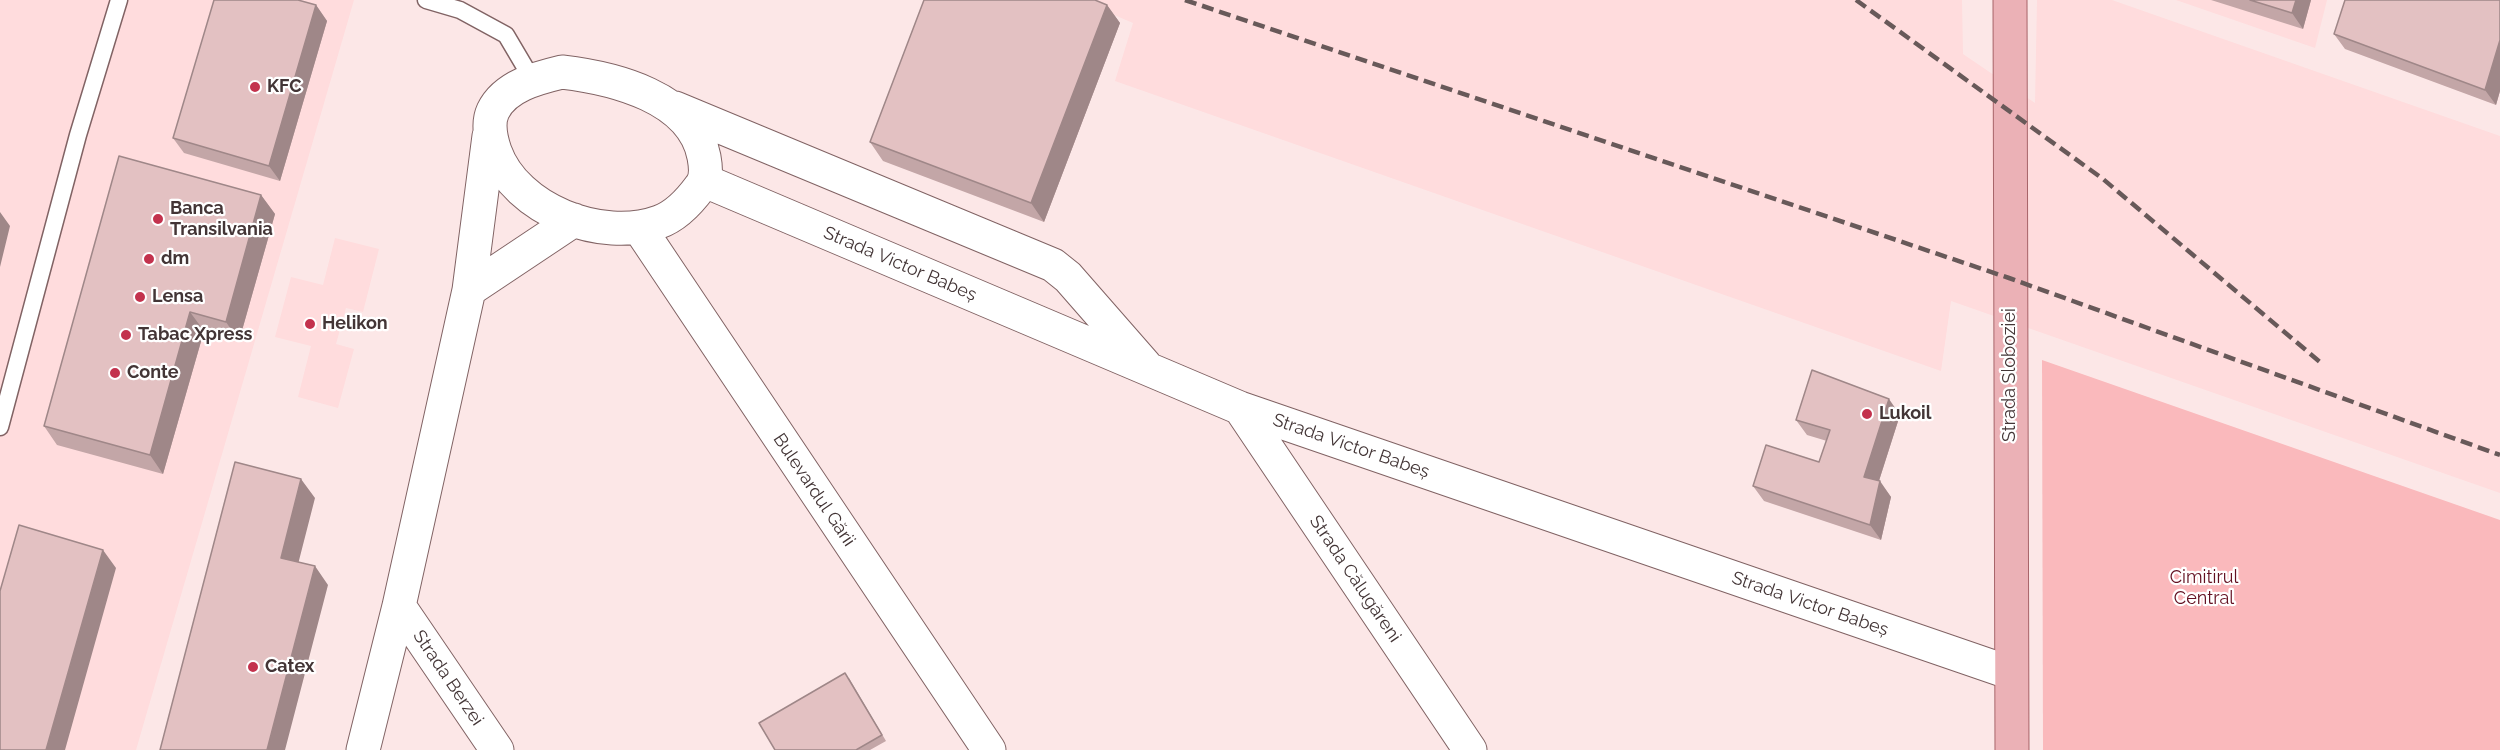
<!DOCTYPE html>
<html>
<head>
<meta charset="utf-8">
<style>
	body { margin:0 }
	canvas { display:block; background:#fce7e7 }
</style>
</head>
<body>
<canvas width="2500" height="750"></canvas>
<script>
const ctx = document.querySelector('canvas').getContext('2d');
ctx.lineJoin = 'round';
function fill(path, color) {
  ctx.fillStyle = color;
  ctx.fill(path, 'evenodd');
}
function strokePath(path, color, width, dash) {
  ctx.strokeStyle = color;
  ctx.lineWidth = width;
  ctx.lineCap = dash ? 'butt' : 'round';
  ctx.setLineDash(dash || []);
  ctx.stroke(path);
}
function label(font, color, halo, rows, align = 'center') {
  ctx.font = font + ' Raleway,sans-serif';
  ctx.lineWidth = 4.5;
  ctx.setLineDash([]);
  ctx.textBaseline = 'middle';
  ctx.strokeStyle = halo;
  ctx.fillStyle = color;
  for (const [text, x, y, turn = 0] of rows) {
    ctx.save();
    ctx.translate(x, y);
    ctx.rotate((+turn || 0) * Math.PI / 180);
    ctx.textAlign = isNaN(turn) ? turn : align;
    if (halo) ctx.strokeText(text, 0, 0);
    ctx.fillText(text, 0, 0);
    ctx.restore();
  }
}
fill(new Path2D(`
	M0,0H354L136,750H0Z
	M1079,0H1962L1963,54L2035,103L2037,0H2112L2500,136V493L1951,301L1941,371L1115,81L1133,23Z
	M2176,0H2327L2315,48Z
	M335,238L379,249L363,312L346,308L336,344L354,349L338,408L298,397L311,346L275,337L291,277L323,285Z`), '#ffdcdd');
fill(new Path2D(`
	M2042,360L2500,520V750H2043Z`), '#fab9bc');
const lane = new Path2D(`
	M426,0L460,10L506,35L532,79
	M0,427L78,135L119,0`);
const street = new Path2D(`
	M562,72C613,78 693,97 704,157C706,168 707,179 700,187C689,202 676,216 659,222C602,243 516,210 495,151C491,139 487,124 493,111C505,86 537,78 562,72Z
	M675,108L1053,265L1068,277L1145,365
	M705,181L1240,408L2011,673
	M640,229L989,750
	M469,290L574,220
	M1240,408L1470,750
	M399,606L497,750
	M363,750L399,606L469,290L489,136`);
const primary = new Path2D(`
	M2010,0L2012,750`);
strokePath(lane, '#816364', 19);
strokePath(street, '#816364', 35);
strokePath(primary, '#a76469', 35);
strokePath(lane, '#fff', 16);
strokePath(street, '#fff', 33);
strokePath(primary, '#ebb1b6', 33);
strokePath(new Path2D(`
	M1185,0L2009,278L2500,455
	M1856,0L2103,179L2320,362`), '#685959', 4.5, [12, 6]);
fill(new Path2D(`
	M2211,0H2311L2303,29Z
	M2500,0V91L2496,105L2345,49L2334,34Z
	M316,5L327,21L280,181L184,153L173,138Z
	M1107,5L1120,23L1044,222L883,161L870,142Z
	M261,195L275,214L239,341L204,331L163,474L57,445L44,426Z
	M1900,415L1879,481L1891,497L1881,540L1764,501L1753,486L1819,462L1827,441L1807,435L1796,420Z
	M849,678L886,741L870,750H775Z`), '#c3a6a7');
fill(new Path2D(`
	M2296,0H2311L2303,29L2292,13Z
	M316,5L327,21L280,181L269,166Z
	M1107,5L1120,23L1044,222L1031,203Z
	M2500,40V91L2496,105L2485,90Z
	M261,195L275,214L239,341L226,322Z
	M0,212L10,226L0,267Z
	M190,312L204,331L163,474L150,455Z
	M1889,399L1900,415L1875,493L1864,477Z
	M301,479L315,498L295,576L281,558Z
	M1880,481L1891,497L1881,540L1870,525Z
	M103,550L116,568L65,750H46Z
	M315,566L328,585L285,750H267Z`), '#9f8788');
const building = new Path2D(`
	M214,0H298L316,5L269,166L173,138Z
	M924,0H1095L1107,5L1031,203L870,142Z
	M2250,0H2296L2292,13Z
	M2345,0H2500V40L2485,90L2334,34Z
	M119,156L261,195L226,322L190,312L150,455L44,426Z
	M1812,370L1889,399L1864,477L1880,481L1870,525L1753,486L1766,445L1819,462L1830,430L1796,420Z
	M235,462L301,479L281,558L315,566L267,750H160Z
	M19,525L103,550L46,750H0V591Z
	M845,673L882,735L856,750H775L759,723Z`);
fill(building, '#e3c1c2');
strokePath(building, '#9f8788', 1.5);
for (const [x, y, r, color] of [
	[255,87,6,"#c3324d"],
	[158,219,6,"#c3324d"],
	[149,259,6,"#c3324d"],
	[140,297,6,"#c3324d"],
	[310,324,6,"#c3324d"],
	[126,335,6,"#c3324d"],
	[115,373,6,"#c3324d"],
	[1867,414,6,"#c3324d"],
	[253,667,6,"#c3324d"]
]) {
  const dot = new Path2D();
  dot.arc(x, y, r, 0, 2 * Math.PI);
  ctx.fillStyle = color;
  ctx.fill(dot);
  strokePath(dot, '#fff', 2);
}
label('bold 18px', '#433536', '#fff', [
	["KFC",267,87],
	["Banca",170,209],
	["Transilvania",170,230],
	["dm",161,259],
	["Lensa",152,297],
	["Helikon",322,324],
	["Tabac Xpress",138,335],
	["Conte",127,373],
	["Lukoil",1879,414],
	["Catex",265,667]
], 'left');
label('18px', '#433536', '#fff', [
	["Strada Victor Babeș",900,264,23],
	["Strada Sloboziei",2010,375,-90],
	["Strada Victor Babeș",1351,446,19],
	["Bulevardul Gării",814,490,56],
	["Strada Călugăreni",1355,579,56],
	["Strada Victor Babeș",1810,604,19],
	["Strada Berzei",448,678,56]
]);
label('18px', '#631021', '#fff', [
	["Cimitirul",2204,578],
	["Central",2204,599]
]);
</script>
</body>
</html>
